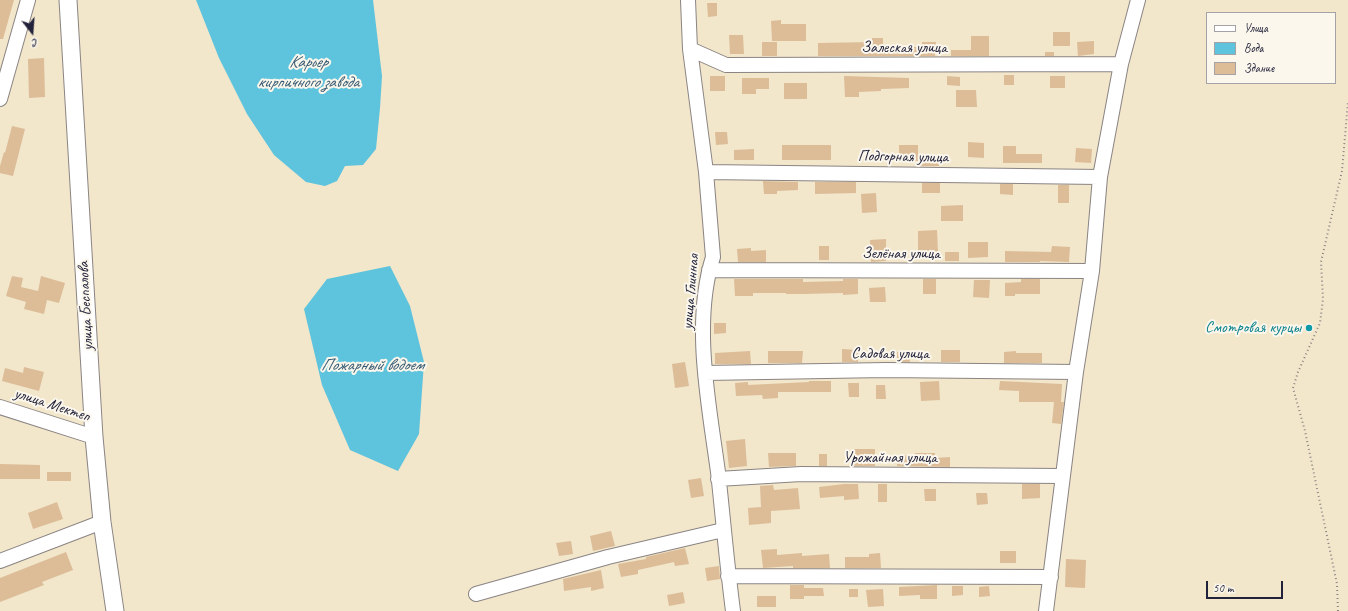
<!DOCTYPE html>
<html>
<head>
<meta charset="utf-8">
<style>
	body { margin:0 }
	#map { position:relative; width:1348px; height:611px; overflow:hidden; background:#f2e6cb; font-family:Caveat,sans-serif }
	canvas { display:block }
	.legend { position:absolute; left:1206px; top:12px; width:130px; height:72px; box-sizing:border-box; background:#fbf7ec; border:1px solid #a4a2a5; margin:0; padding:5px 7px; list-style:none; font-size:12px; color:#22223b }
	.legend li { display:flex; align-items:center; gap:8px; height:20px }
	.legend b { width:20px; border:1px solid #a4a2a5 }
	.north { position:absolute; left:12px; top:12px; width:40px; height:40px; -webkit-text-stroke:3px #fbf7ec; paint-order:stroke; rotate:163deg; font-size:11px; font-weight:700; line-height:16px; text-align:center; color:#22223b }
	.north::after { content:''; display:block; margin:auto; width:14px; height:18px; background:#22223b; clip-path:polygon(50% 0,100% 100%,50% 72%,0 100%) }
	.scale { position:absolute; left:1206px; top:581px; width:77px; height:18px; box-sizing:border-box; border:2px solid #22223b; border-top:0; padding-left:5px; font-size:12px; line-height:14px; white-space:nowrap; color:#22223b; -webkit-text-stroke:3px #fbf7ec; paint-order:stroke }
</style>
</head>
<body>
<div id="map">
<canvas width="1348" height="611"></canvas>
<ul class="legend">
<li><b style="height:5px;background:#fff"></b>Улица</li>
<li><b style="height:11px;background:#5ec3dc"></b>Вода</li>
<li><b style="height:11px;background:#dcbd98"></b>Здание</li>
</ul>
<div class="north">С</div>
<div class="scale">50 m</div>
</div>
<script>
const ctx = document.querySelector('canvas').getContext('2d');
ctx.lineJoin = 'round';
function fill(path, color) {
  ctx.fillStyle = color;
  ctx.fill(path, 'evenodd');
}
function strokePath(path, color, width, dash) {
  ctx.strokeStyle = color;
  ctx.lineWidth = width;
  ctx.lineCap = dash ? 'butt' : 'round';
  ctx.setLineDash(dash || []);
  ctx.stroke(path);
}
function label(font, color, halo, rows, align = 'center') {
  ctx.font = font + ' Caveat,sans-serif';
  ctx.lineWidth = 4;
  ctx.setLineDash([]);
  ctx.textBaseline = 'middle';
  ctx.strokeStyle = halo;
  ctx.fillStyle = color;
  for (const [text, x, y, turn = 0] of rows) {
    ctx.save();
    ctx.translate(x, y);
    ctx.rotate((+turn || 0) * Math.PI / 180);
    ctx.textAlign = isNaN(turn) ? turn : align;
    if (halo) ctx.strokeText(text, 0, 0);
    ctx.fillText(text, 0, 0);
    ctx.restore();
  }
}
fill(new Path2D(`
	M196,0H373L382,76L380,108L376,149L363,165L345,166L337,181L325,186L306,182L274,155L247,114L219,58Z
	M390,266L410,306L424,362L419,434L398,471L350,450L322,385L304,309L327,279Z`), '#5ec3dc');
fill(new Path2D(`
	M0,0H14L3,39H0Z
	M707,3H717V16L708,17Z
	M781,20V24H806V41H772L771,21Z
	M1053,32H1070V46H1053Z
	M729,35H743L744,54H730Z
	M971,36H989V56H951V50H971Z
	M872,38H883V47H922V42H936L935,56H818V43L872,42Z
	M1094,41V54L1078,56L1077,42Z
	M762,42H777V56H762Z
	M1045,52H1054V56H1045Z
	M44,58L45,97L29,98L28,59Z
	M1004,75H1014V85H1004Z
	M710,76H725V91H710Z
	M844,76L909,78V88L881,89V91L859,92V97H845Z
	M947,76L960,77V86L947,85Z
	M1050,76H1065V88H1050Z
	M742,78H769V89H756V94H742Z
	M784,83H807V99H784Z
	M956,90H976L977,107H956Z
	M12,126L25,129L13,176L0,173V166L4,152L5,153Z
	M715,132H727L728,144L716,145Z
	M968,142L984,143V158L968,157Z
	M782,145H831V160H782Z
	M899,145H918V161L899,160Z
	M1003,146H1016V154H1042V163H1003Z
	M1076,148L1092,149L1091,163L1075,162Z
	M754,149V160H734V150Z
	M921,157H939V166H921Z
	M763,181L798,182V190L777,191V194H764Z
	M815,182H856V193L815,194Z
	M922,183H940V193H922Z
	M1000,184H1013V195L1000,194Z
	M1058,185H1069V203H1058Z
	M876,193L877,212L862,213L861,194Z
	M963,205V221H941V206Z
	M937,230L938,252H918V231Z
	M886,239V261L871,262L870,240Z
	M968,242H988V257L968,258Z
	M819,246H829V260H819Z
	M1052,246L1070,247L1069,262L1040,261V262H1005V251L1051,252Z
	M751,248V251L766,250V262H738L737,249Z
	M945,252H959V261H945Z
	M12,276L23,278L21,287L38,291L41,276L65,283L59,303L47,300L44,314L24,309L26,302L6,296Z
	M734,279H803V282L843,281V279H858V294L843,295V293L803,294H786V293H753V296H735Z
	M923,279H936V294H923Z
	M1021,279H1040V294H1015V296H1005V283L1021,282Z
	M974,280H990L989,298L973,297Z
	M885,287L886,302H870L869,288Z
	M714,323H726V333L714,334Z
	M842,349L858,350V362H842Z
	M941,350H960V362H941Z
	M750,351L751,364H715V353Z
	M768,351H803L802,363H768Z
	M909,351L910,362H897V352Z
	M1016,351V353H1042V363H1004V352Z
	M685,362L689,386L675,388L672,364Z
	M24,367L44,372L39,391L2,381L5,368L23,373Z
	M809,381H831V392H778V398L763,399L762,395L736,396L735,383L748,382V385L809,382Z
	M939,381L940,400L921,401L920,382Z
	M1000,381L1062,384L1061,402H1064L1061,424L1052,423L1054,402H1019V391L999,390Z
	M848,383H859V397H849Z
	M876,385H885L886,399H876Z
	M745,439L747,466L729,468L726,441Z
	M854,449H875V466H854Z
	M768,453H796V466L769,467Z
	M915,453H935V458L950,457V467L897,466V456L915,455Z
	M819,454H827V466H819Z
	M0,464L40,465V479H0Z
	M47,472H71V481H47Z
	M701,478L704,496L691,498L688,480Z
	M844,484H858L859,499L844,500V496L820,498L819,487Z
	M878,484H887V502H878Z
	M1022,484H1040V498L1022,499Z
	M773,485L774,490L798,488L800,509L771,511V523L749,525L748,508L761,507L760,486Z
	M924,489H936V501H925Z
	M976,493H987L988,504L977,505Z
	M57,502L63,519L33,529L28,513Z
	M611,531L615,546L593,551L590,536Z
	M571,541L573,554L559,556L556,543Z
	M685,548L689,564L675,566L674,562L638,570V574L621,577L618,564L646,559V557Z
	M777,549V555L802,553V556L829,554L830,568H793V566L763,568L761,550Z
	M1000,551H1016V563H1000Z
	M66,552L73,570L42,582L44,585L0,602V578Z
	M880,553L881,568H845V557H869V554Z
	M1066,559L1086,560L1085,588L1065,587Z
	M719,566L720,579L707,581L705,568Z
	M601,570L604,588L591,591V587L564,591L563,579Z
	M790,585H804V588H823L824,596H804V599H790Z
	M937,585V599H920V595L899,596V587Z
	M952,586H963V595L952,596Z
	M989,586L990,596L979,597V587Z
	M849,589H858V597H849Z
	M883,589L884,606L868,607L866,590Z
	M683,592L685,603L669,606L667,595Z
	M757,596H776V607H757Z`), '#dcbd98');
const minor = new Path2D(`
	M688,0L690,49L706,172L713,257C692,323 709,405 718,472C723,518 727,565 733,611
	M690,49L726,65L1121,64
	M0,99L28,0
	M706,172L1100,177
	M709,270L1092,271
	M705,373L886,370L1076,372
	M0,407L94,437
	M718,479L801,474L1062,476
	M0,561L102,522
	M728,576L1051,577
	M476,594L608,557L723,530
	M1046,611L1076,372L1092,271L1100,177L1121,64L1138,0`);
const major = new Path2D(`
	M68,0L94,437L102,522L115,611`);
strokePath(minor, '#8a8483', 16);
strokePath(major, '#8a8483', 19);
strokePath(new Path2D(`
	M1338,611L1337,584L1305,431L1293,388L1298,372L1320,323L1323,299L1321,262L1342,171L1348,102`), '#8a8483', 2, [1, 3]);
strokePath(minor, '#fff', 14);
strokePath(major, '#fff', 17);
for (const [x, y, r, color] of [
	[1309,328,4,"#0f9aa8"]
]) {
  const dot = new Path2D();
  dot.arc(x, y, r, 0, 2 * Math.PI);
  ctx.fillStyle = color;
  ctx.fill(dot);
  strokePath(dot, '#fbf7ec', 1.5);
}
label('16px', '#22223b', '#fbf7ec', [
	["Залеская улица",904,48],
	["Подгорная улица",903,157,1],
	["Зелёная улица",901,254],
	["улица Глинная",691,292,-85],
	["улица Беспалова",86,306,-93],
	["Садовая улица",890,354],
	["улица Мектеп",52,405,18],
	["Урожайная улица",890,458]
]);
label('16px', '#0d838f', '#fbf7ec', [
	["Смотровая курцы",1301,328]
], 'right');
label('italic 17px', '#375a73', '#fbf7ec', [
	["Карьер",308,63],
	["кирпичного завода",308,83],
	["Пожарный водоем",372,366]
]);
</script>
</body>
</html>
